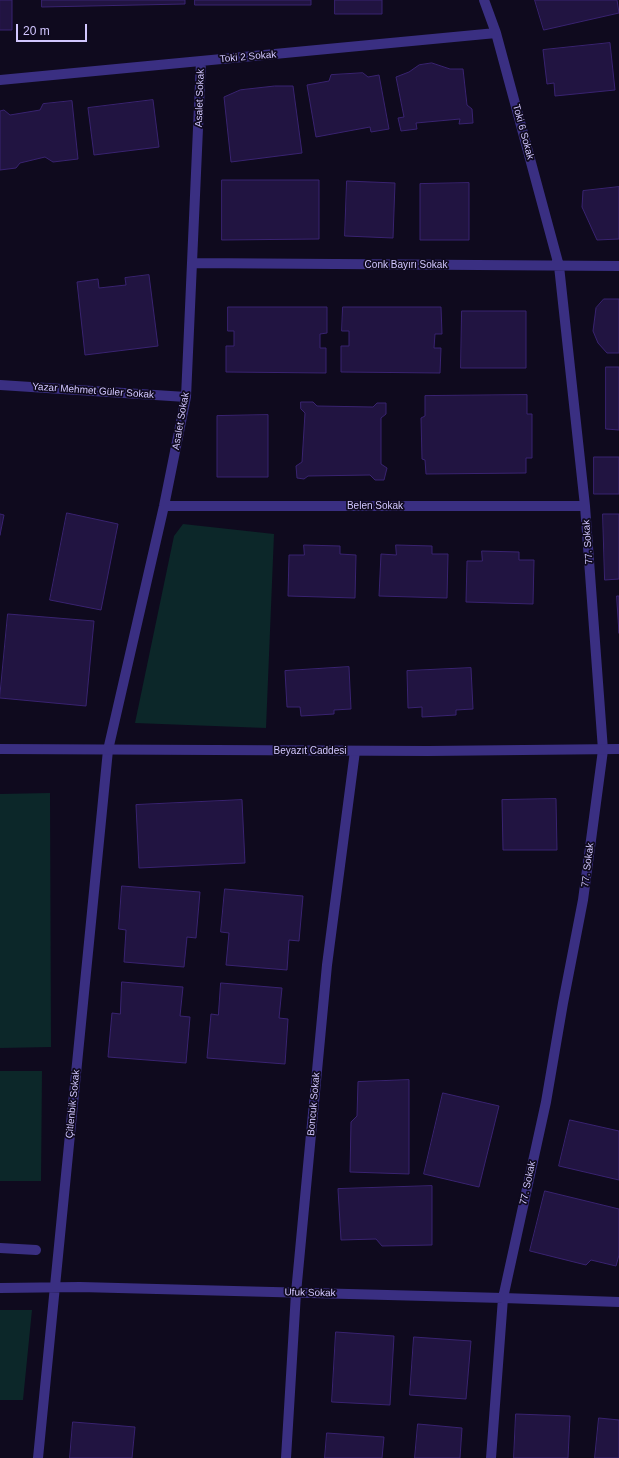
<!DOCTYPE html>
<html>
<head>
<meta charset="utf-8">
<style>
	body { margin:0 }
	#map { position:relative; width:619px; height:1458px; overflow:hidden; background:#0f0a1e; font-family:Helvetica,sans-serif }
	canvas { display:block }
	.scale { position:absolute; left:16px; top:24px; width:71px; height:18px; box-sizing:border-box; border:2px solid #d2c7ff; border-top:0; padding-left:5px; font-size:12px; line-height:14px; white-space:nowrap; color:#d2c7ff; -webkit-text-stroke:3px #0f0a1e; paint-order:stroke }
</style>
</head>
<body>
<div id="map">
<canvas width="619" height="1458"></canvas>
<div class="scale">20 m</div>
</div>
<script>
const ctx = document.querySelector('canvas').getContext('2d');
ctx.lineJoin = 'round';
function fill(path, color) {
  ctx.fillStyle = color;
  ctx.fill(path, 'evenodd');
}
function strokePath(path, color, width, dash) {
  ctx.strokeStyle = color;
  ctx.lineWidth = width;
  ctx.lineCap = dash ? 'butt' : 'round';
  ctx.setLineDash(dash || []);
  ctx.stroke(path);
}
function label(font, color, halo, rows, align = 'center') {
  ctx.font = font + ' Helvetica,sans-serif';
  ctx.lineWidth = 3.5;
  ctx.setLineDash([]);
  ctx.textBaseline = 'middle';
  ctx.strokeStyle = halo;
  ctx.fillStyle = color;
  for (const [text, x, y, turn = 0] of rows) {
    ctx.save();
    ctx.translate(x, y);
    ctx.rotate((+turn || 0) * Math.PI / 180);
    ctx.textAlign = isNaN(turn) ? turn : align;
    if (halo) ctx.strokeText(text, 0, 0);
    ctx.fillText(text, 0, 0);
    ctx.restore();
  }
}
fill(new Path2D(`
	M183,524L274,534L266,728L135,723L174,536Z
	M50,793L51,1047L0,1048V794Z
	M0,1071H42L41,1181H0Z
	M0,1310H32L23,1400H0Z`), '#0c2729');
const building = new Path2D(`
	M0,0H12V30H0Z
	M42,0H185V4L42,7Z
	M195,0H311V5H195Z
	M335,0H382V14H335Z
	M535,0H617L619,13L544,30Z
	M610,43L615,90L555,96L554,83L547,84L543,50Z
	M432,63L450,69H463L467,105L472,109L473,123L459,124L460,119L416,123L417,129L401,131L398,118L404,117L396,77L409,72L419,65Z
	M363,73L368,77L379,75L389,129L371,132L370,127L316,137L307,85L329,81L331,75Z
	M275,86H293L302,153L231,162L224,97L240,90Z
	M153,100L159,147L94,155L88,108Z
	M72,101L78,159L53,162L45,157L20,163L16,168L0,170V111L4,110L10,115L40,110L43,104Z
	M222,180H319V239L222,240Z
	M347,181L395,183L393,238L345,236Z
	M469,183V240H420V184Z
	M619,187V239L597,240L582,207L583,191Z
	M149,275L158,346L85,355L77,282L98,279L99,288L126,285L125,278Z
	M604,299H619V353H607L598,343L593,331L596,308Z
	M228,307H327V333L320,334V348H326V373L226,372V346H234V331H228Z
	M343,307H441L442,334H435L434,348H441L440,373L341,372V346H349V331H342Z
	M462,311H526V368H461Z
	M606,367H619V430L606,429Z
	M527,395V414H532V458H526V473L426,474L425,460L422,459L421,418L425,416V396Z
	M301,402H313L317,406L373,407L377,403H386V414L381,418V464L387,468L384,480H375L370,475L308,476L304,479L297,478L296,466L302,462L305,413L301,409Z
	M268,415V477H217V416Z
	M594,457H619V494H594Z
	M67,513L118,524L101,610L50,600Z
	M0,514L4,515L0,535Z
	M603,514H619V579L605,580Z
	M304,545L340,546V554L356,555L355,598L288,596L289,555H304Z
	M396,545L432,546V554H448L447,598L379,596L381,554L396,555Z
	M482,551L519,552V560H534L533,604L466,602L467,561H482Z
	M617,596H619V633Z
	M8,614L94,621L86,706L0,698Z
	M349,667L351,709L334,710V714L301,716L300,707H287L285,671Z
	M471,668L473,709L456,710V715L422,717V707L408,708L407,671Z
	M556,799L557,850H503L502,800Z
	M242,800L245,863L139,868L136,805Z
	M122,886L200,892L196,938L187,937L184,967L124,962L126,930L119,929Z
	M225,889L303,896L299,941L289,940L287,970L226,965L229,933L221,932Z
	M122,982L183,987L180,1016L190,1017L186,1063L108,1057L112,1013L120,1014Z
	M221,983L282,988L279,1018L288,1019L285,1064L207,1058L211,1014L218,1015Z
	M409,1080V1174L350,1172L351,1122L357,1116L358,1082Z
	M443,1093L499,1106L479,1187L424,1174Z
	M570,1120L619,1131V1180L559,1166Z
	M432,1186V1245L382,1246L376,1239L341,1240L338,1189Z
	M545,1191L619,1209V1255L616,1266L591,1260L586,1265L530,1251Z
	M336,1332L394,1336L390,1405L332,1402Z
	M414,1337L471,1341L466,1399L410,1395Z
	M516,1414L570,1416L568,1458H514Z
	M599,1418L619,1420V1458H595Z
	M73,1422L135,1427L132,1458H70Z
	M418,1424L462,1428L460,1458H415Z
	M327,1433L384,1437L382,1458H325Z`);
fill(building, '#211441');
strokePath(building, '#392370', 1);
strokePath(new Path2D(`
	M0,1248L36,1250`), '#3a2f82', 10);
strokePath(new Path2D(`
	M484,0L496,33L559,266L585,506L603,750L583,900L563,1003L546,1102L503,1298L491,1458
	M0,80L496,33
	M193,263L619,266
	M0,385L186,397
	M164,506H585
	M0,1288L80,1287L503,1298L619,1302
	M38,1458L108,750L164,506L186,397L201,61
	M286,1458L296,1293L327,965L355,751`), '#3a2f82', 10);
strokePath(new Path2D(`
	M0,749L428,751L619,749`), '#3a2f82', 10);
label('10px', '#d2c7ff', '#0f0a1e', [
	["Toki 2 Sokak",248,57,-5],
	["Asalet Sokak",200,98,-88],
	["Toki 6 Sokak",523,132,75],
	["Conk Bayırı Sokak",406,265],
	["Yazar Mehmet Güler Sokak",93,391,4],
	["Asalet Sokak",181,421,-80],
	["Belen Sokak",375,506],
	["77. Sokak",588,542,-94],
	["Beyazıt Caddesi",310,751],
	["77. Sokak",588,865,-83],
	["Çitlenbik Sokak",73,1104,-84],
	["Boncuk Sokak",314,1104,-85],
	["77. Sokak",528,1183,-78],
	["Ufuk Sokak",310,1293,1]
]);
</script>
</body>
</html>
